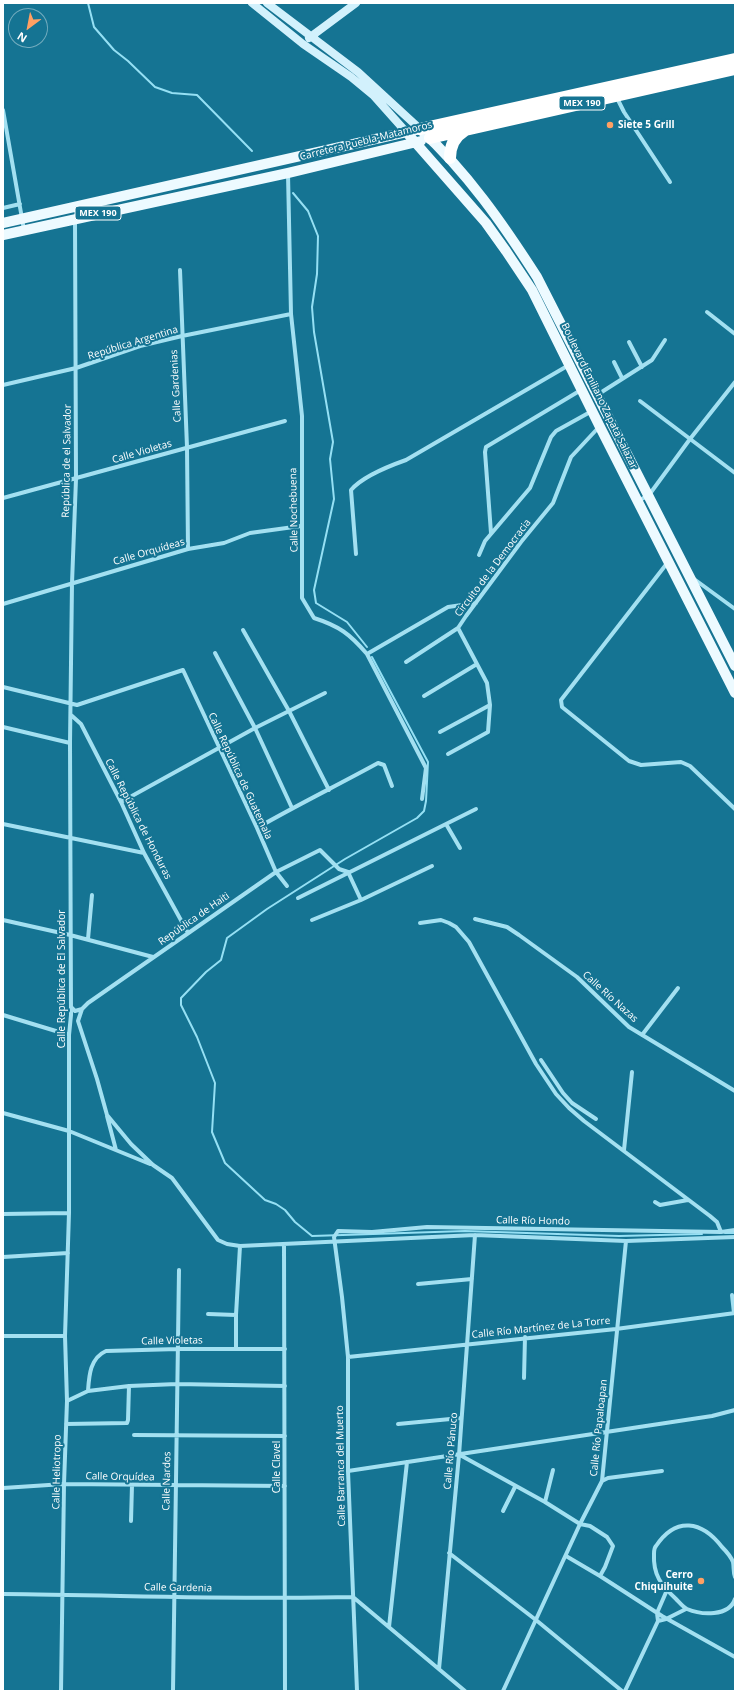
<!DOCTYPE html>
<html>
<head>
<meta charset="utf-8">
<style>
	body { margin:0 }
	#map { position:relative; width:738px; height:1694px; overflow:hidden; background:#157493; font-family:"Open Sans",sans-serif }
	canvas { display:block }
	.frame { position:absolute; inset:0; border:4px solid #fff; pointer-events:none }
	.north { position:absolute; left:8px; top:8px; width:40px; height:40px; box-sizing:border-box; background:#157493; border:1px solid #73acbe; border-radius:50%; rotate:212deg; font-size:11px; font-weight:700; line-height:16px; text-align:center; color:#fff }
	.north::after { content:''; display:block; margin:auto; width:14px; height:18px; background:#ffa063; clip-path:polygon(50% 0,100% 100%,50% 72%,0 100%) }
</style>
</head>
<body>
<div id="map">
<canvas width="738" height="1694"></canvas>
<div class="frame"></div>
<div class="north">N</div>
</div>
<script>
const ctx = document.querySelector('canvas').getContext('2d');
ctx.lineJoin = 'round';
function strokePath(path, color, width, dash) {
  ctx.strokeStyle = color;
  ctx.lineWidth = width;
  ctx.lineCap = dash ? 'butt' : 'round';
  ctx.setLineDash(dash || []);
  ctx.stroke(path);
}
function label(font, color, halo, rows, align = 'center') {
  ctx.font = font + ' "Open Sans",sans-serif';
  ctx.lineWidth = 4;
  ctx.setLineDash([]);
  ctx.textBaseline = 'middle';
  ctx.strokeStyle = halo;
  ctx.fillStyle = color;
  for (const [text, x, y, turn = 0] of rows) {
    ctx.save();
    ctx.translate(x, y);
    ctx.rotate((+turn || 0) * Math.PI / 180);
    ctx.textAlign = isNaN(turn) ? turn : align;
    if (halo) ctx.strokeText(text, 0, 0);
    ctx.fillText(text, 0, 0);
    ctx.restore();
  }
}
strokePath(new Path2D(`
	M88,3L94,27L114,50L128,61L155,87L172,93L197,95L252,151
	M293,193L308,211L318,236L317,274L312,307L314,332L333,442L330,459L334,499L314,590L316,603L347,622L367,647
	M372,657L428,762L426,801L424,811L417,818L345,859L267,909L227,938L221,960L206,972L181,998V1005L197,1037L215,1083L212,1132L225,1163L265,1200L276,1204L285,1210L295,1222L312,1236L465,1231L619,1236L702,1234
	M725,1233H735`), '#95e0f4', 2);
strokePath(new Path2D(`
	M617,98L624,112L670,182
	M3,110L24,230
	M288,174L291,314L302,416V598L314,618C339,626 350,634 367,654L426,768L422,799
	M3,208L20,204
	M180,270L187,447L188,549
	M707,312L735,334
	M629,342L642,367
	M614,362L622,378
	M3,385L76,368L140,346L182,336L291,314
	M597,395L652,360L665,340
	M640,401L735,473
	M3,498L285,421
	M638,501L649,495L690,439L735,382
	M491,533L485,452L486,447L581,390
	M356,554L351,490C363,476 389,466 406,460L569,365
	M479,555L485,541L530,488L551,437L556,431L592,411
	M668,562L561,700L562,707L629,761L641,765L681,762L690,766L735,809
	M694,579L735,609
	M3,604L188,549L224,543L250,533L301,526
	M243,630L289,711L329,790
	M215,653L255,728L292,808
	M367,654L448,607L476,603
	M406,662L458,628L466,616L521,542L553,503L571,457L599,427
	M3,687L77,705L183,670L257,828L276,872L287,886
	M424,696L477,664
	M71,715L81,724L121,802L144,853L188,933
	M3,727L70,743
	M440,732L490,705
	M448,754L488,732L490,705L487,683L458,628
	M121,802L255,728L325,693
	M3,824L144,853
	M446,824L460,848
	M257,828C297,805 338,785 378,763L384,765L392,786
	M298,898L476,809
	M361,900L348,872L339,869L320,850L276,872L88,1003L82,1009L78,1021L97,1079L107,1115L131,1144L153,1165L172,1178L218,1240L227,1244L240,1246L475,1235L626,1241L735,1237
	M475,919L507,927L519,935L577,977L629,1027L735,1091
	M3,920L70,935L153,957
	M312,920L361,900L432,866
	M420,923L441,920L449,923L456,927L469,942L536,1064L556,1094L569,1108L584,1121L710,1216L717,1222L721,1232
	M88,939L92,895
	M71,1007L75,1011L82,1009
	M3,1015L69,1035
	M642,1035L678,988
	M541,1060L563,1093L572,1103L596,1119
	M3,1113L69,1131L150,1164
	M107,1116L116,1150
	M624,1150L632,1072
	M655,1202L660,1205L688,1200
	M3,1214L69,1213
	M284,1244L285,1691
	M3,1257L68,1253
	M418,1284L472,1279
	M732,1295L734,1313
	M208,1314L236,1315
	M3,1336H65
	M236,1349V1315L240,1246
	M348,1357L616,1329L735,1313
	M524,1378L525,1337
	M88,1391C89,1376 90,1358 106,1351L178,1349H285
	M67,1401L88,1391L129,1386L177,1384L285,1386
	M66,1424L127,1423L128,1420L129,1386
	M398,1424L461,1418
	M134,1435L285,1436
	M460,1455L545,1502L580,1524L590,1526L607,1537L613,1546L605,1567L600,1576
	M348,1471L712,1416L735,1410
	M602,1481L608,1478L662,1471
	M3,1488L64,1484L285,1486
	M545,1502L553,1470
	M503,1511L515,1487
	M131,1521L132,1485
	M449,1553L536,1620L622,1691
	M566,1556L600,1576L662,1616L735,1657
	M735,1577C733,1572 734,1567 733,1562C731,1557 726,1551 722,1547C702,1521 676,1516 656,1546C654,1548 654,1551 654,1554C653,1575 661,1585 676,1599C679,1602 683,1607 687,1609C701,1615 729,1617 735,1599
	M3,1594C120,1595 237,1600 353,1597L465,1691
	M658,1621L666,1619L686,1609
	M389,1627L407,1462
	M439,1669L459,1455L475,1235
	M61,1691L64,1484L67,1401L65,1336L69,1213V1035L71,1015L70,743L72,583L76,479L75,221
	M173,1691L179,1270
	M357,1691L348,1471V1357L342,1297L334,1237L338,1231L372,1232L427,1227L721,1232L735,1230
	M503,1691L580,1524L602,1481L626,1241
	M625,1691L658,1621L657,1613L667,1590`), '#a3e0f1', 4);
strokePath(new Path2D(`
	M252,3L303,44L351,77L374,96L407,133
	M267,3L358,72L420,129
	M309,38L356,3`), '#d2f1fc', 8);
strokePath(new Path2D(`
	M407,133L486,223L506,251L532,290L600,427L735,693
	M3,223L420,129C467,172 503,224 537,277L735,666
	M3,235L288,173L421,141`), '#edfaff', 10);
strokePath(new Path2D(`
	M420,129L735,59
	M430,138L735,69
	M450,158C450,146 454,137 464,131`), '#fff', 12);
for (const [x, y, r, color] of [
	[610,125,4,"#ffa063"],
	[701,1581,4,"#ffa063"]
]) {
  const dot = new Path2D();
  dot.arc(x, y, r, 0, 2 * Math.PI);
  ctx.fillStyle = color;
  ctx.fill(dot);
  strokePath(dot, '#157493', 1.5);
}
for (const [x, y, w] of [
	[582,103,46],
	[98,213,46]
]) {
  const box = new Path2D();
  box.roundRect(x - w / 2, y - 7, w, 14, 3);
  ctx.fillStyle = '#157493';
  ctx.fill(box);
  strokePath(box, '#fff', 1);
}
label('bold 9px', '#fff', null, [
	["MEX 190",582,103],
	["MEX 190",98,213]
]);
label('bold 10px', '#fff', '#157493', [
	["Siete 5 Grill",618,125],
	["Cerro",693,1575,"right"],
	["Chiquihuite",693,1587,"right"]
], 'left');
label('10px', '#fff', '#157493', [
	["Carretera Puebla-Matamoros",366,141,-14],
	["República Argentina",133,343,-17],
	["Calle Gardenias",176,386,-93],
	["Boulevard Emiliano Zapata Salazar",599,396,64],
	["Calle Violetas",142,452,-16],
	["República de el Salvador",67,461,-89],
	["Calle Nochebuena",294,510,-91],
	["Calle Orquídeas",149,552,-16],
	["Circuito de la Democracia",493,568,-53],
	["Calle República de Guatemala",240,776,65],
	["Calle República de Honduras",138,819,63],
	["República de Haiti",194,919,-35],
	["Calle República de El Salvador",62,979,-90],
	["Calle Río Nazas",610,997,42],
	["Calle Río Hondo",533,1221,1],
	["Calle Río Martínez de La Torre",541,1328,-6],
	["Calle Violetas",172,1341,-1],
	["Calle Río Papaloapan",599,1428,-84],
	["Calle Río Pánuco",451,1451,-85],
	["Calle Barranca del Muerto",341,1466,-91],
	["Calle Clavel",277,1467,-90],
	["Calle Heliotropo",57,1472,-89],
	["Calle Orquídea",120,1477,1],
	["Calle Nardos",167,1481,-89],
	["Calle Gardenia",178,1588,1]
]);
</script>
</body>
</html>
